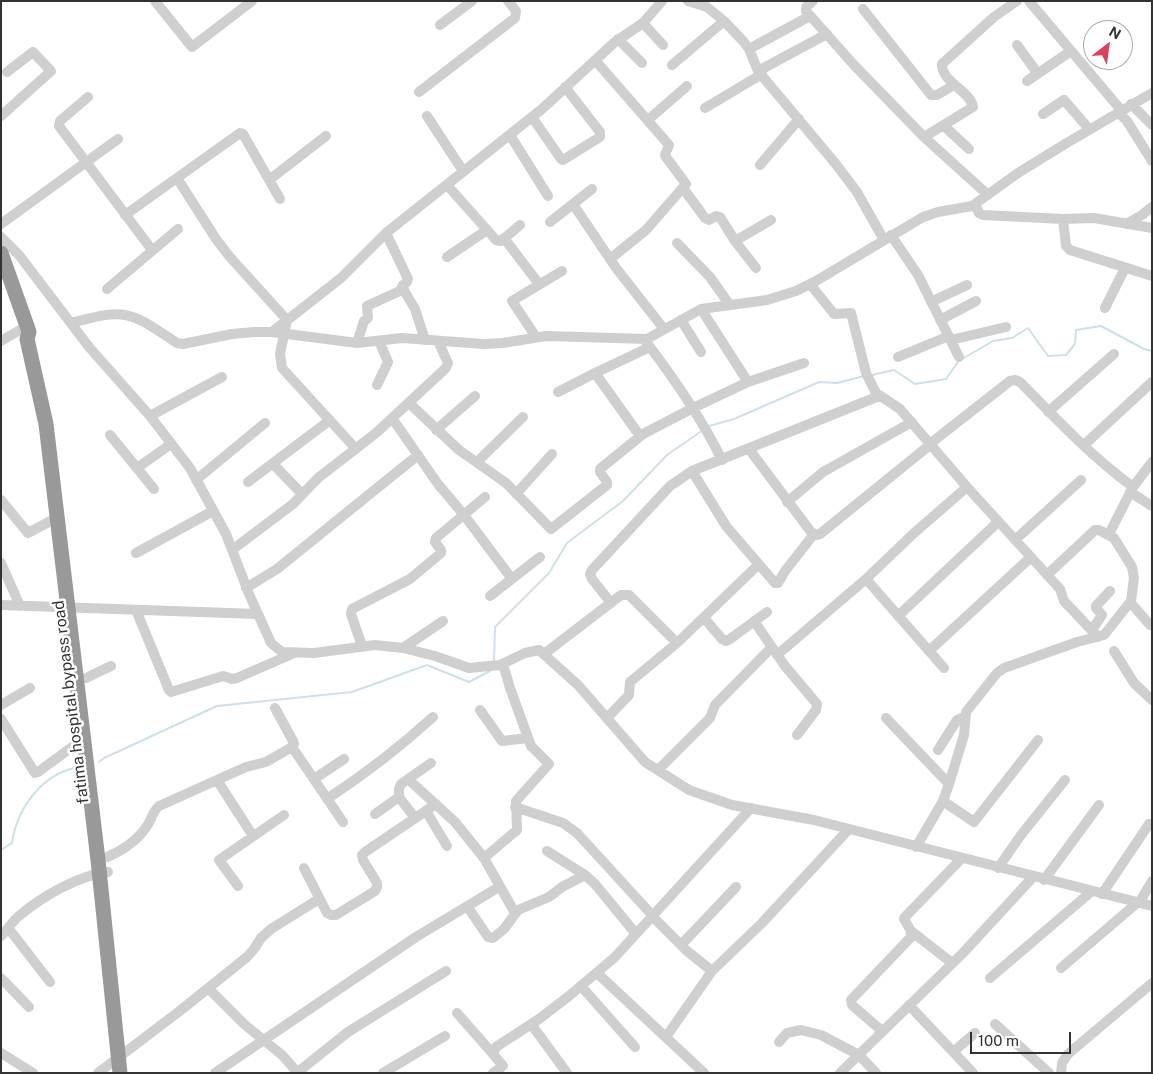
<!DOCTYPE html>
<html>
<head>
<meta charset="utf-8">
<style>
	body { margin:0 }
	#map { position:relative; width:1153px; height:1074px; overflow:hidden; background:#fff; font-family:"Public Sans",sans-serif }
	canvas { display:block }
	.frame { position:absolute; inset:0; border:2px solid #323232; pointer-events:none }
	.north { position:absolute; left:1083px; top:20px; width:50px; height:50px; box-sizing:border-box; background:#fff; border:1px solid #adadad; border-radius:50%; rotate:30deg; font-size:14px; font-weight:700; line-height:20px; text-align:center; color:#323232 }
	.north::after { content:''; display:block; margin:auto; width:18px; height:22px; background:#dc405a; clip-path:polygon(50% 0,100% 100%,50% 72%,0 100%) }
	.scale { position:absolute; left:970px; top:1032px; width:101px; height:22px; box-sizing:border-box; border:2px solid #323232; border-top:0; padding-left:6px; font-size:15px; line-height:18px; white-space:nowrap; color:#323232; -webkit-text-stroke:4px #fff; paint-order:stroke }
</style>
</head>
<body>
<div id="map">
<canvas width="1153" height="1074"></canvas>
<div class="frame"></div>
<div class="north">N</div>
<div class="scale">100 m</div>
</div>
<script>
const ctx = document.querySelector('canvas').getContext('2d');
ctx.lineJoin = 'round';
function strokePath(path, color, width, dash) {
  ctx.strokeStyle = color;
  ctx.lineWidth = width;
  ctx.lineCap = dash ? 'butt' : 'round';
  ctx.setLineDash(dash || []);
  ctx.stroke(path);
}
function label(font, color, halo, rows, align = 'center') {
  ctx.font = font + ' "Public Sans",sans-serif';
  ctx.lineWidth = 5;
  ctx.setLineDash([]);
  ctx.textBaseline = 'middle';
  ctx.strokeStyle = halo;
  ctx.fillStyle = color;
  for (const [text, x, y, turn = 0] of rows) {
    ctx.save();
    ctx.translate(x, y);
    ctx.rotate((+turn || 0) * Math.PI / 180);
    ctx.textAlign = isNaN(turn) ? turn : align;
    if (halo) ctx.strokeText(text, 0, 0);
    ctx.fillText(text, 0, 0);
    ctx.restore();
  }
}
strokePath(new Path2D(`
	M962,359L993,341L1012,338L1028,328L1048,356L1066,355L1075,344L1076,330L1101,326L1144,349L1152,351
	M872,375L894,370L915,384L946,379L958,362
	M709,426L734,419L819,382L837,383L864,376
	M494,661L495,627L549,573L567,543L623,501L667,455L703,430
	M99,762L104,758L217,706L352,692L427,665L469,682L490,671
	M1,850L12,843C17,808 43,772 80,767`), '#cce1ea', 2);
strokePath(new Path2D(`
	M155,1L192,47L252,1
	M688,1L707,7L724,21L743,41L749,49L758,71L835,163L857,192L884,240
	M813,1L806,7V11L854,65L924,137L988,195
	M1029,1L1121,110
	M863,9L931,95H937L954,85
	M643,23L663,45
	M440,25L472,1
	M618,39L642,63
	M1017,45L1038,74
	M749,49L810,16
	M595,60L669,145L665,155L666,157L686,184L646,230L610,259
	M672,65L724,21
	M758,71L827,34
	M1027,81L1071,51
	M419,92L515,18L516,11L508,1
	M88,97L60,121L59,126L152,250
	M1131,104L1152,125
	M705,108L762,74
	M1118,112L1127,121L1152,161
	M1043,114L1064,100L1089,129
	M1,116L51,71L33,52L7,72
	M427,116L463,171
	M532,117L561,159L563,160L600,137V132L565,87
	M648,120L687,86
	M944,126L969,149
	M510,135L548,196
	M924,137L973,107C971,91 941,82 942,64L994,17L1017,1
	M760,165L799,119
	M177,178L216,239L229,256L287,320L280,354L282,368L356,449
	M269,180L326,136
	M447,185L496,240L501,241L520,225
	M683,188L705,218L709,220L716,216L720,217L735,241L756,268
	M573,204L616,268L664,329
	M975,204L979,213L983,215L1063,219L1094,218L1152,228
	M125,215L240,133L243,134L280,199
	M1063,219L1066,246L1070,250L1152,276
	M550,222L592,189
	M1,224L118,139
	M1126,224L1142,215L1152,207
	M386,233L408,279L407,282L403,285L402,287L415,309L425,340
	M891,235L918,275L959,357
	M1,237L19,255L89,347L150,416L190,468L226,534L249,594L271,643L282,652L314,653L375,645L403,648L435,656L469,668L500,665L525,653L539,650L578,685L645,762L689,790L732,805L814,820L1152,906
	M504,238L539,284
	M735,241L771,220
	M677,243L710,277L729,304
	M447,257L487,230
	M810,284L834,314L851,313L866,373L876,393L900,409L967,487L1060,589L1064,601L1098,637
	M107,289L178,229
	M931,302L967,285
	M1105,308L1125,268
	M701,309L748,382
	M681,320L701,352
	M940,320L976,301
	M71,323C88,319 108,312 125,315C143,318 161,333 177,343L183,344L232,334L254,332H272L357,343L402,338L484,344L503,343L546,336L647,339L701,309L767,300L796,291L816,281L923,217L938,212L972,206L1018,173L1065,144L1152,93
	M272,332L341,278L386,233L542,109L615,42L643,23L662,1
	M536,337L512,301L562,271
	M644,339C673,377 701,417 722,460
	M951,340L1006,327
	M1,341L27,326
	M357,343L364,321L368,318L367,306L404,289
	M898,357L949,336
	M595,373L640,436
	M377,385L388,362L379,341
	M558,392L595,373L650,347
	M409,403L459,450L506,483L551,529L607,485V482L600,472V469L643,434L693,408L748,382L804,363
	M1048,412L1114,354
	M150,416L222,377
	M392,418L438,484L464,515L512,579
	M436,430L475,396
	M110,435L154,489
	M931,443L1010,381L1015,380L1020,382C1056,419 1092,457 1133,487
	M1084,445L1152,382
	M749,449L811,532L817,535L820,534L931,444
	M477,462L523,417
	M273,464L302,494
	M137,468L171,444
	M692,471L726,526L775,583H778L785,571L814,534
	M196,480L265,423
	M248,482L330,420
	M1130,492L1152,506
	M516,494L552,454
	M1,500L28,533L58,517
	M787,502L823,472L912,422
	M1109,534L1133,487L1152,462
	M1015,540L1081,480
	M232,550L293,504L318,478L376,433L446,368L448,363L438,341
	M136,553L213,511
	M1,563L20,606
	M866,579L944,668
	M246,588L277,569L418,455
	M490,596L540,557
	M1130,602L1150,625
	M611,603L592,579L590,574L592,570L670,486L692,471L879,396
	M1,605L257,614
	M136,610L169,690L171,692L223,676L232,679L237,678L292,654
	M898,616L998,522
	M704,618L722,639L726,641L730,639L767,612
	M754,621L785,666L817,704L816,710L797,735
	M1092,630L1102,615L1096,608V606L1110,591
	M362,646L351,614L352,609L410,579L441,553V550L435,542L436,538L485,497
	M403,648L443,621
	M929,651L1031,557
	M1114,651L1134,683L1152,700
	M544,654L621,595H629L677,643
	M777,655L866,579L913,534L967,487
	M86,678L111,666
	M1,705L30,688
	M480,710L502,741L528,738
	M607,718L629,695L630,682L677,643L758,565
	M886,718L949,784
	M1,719L35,773L38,772L83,739
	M292,747L343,822
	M938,750L957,720L964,717
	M658,770L710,718L715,705L772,647
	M314,779L344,759
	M408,779L455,822L484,858L515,913
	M217,780L253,836
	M399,797L415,818
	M327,799C365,774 400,747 433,717
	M943,801L974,822L1038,740
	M515,807L563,823L577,833L652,915
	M426,811L447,846
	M375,814L399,797V789L401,784L431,763
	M916,847L943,801L949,784L964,735L966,712L997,673L1004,668L1077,642L1104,635L1131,601L1134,578L1132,567L1114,538L1099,530H1095L1047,575
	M547,851L585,875L595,884L636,934
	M107,857C122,851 138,840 147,826C151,820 153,811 159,806L246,767L266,762L292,747L294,744L293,741L275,708
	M484,858L517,830L516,801L549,764L531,746L510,688L503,664
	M304,868L327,913L331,915H336L375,891L377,887V883L363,860L362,855L365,852L436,804
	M998,868L1021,835L1065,780
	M1044,880L1099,805
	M238,886L219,860L284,815
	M1102,894L1149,824
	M1139,903L1152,881
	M467,906L488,937L493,938L504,929L518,910L549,897L562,887L585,875
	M652,916L687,951L712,971
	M9,929L50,982
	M911,931L952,963
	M1,936C8,930 12,921 19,916C41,897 79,875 108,872
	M681,945L736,887
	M1061,968L1137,903
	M597,973L704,1073
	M1,978L29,1007
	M990,978L1092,891
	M581,986L635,1047
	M208,988L244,1024L282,1055L298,1073
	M909,1005L973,1073
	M457,1013L493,1054
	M531,1024L567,1073
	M995,1024L1049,1073
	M882,1031L852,1005L851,1000L911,937V931L904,919L905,917L961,859
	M666,1037L712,971L762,923L849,829
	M779,1042L787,1033L801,1030L821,1035L859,1055L876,1073
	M953,1052L975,1033
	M1,1053L33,1073
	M298,1072L348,1032L446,971
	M98,1073L181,1010L247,957L254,949L261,938L271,929L319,899
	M215,1073L416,937L499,887
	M383,1073L445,1036
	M493,1073L503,1066L493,1054L496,1047L539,1019L569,996L615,957L751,808
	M840,1073L962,954L1033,877
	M1061,1073L1062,1063L1068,1054L1152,983`), '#cfcfcf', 10);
strokePath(new Path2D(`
	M1,253L27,326L29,332L27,339L46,424L98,860L120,1073`), '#999', 15);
label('16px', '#323232', '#fff', [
	["fatima hospital bypass road",71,702,-97]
]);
</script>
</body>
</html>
